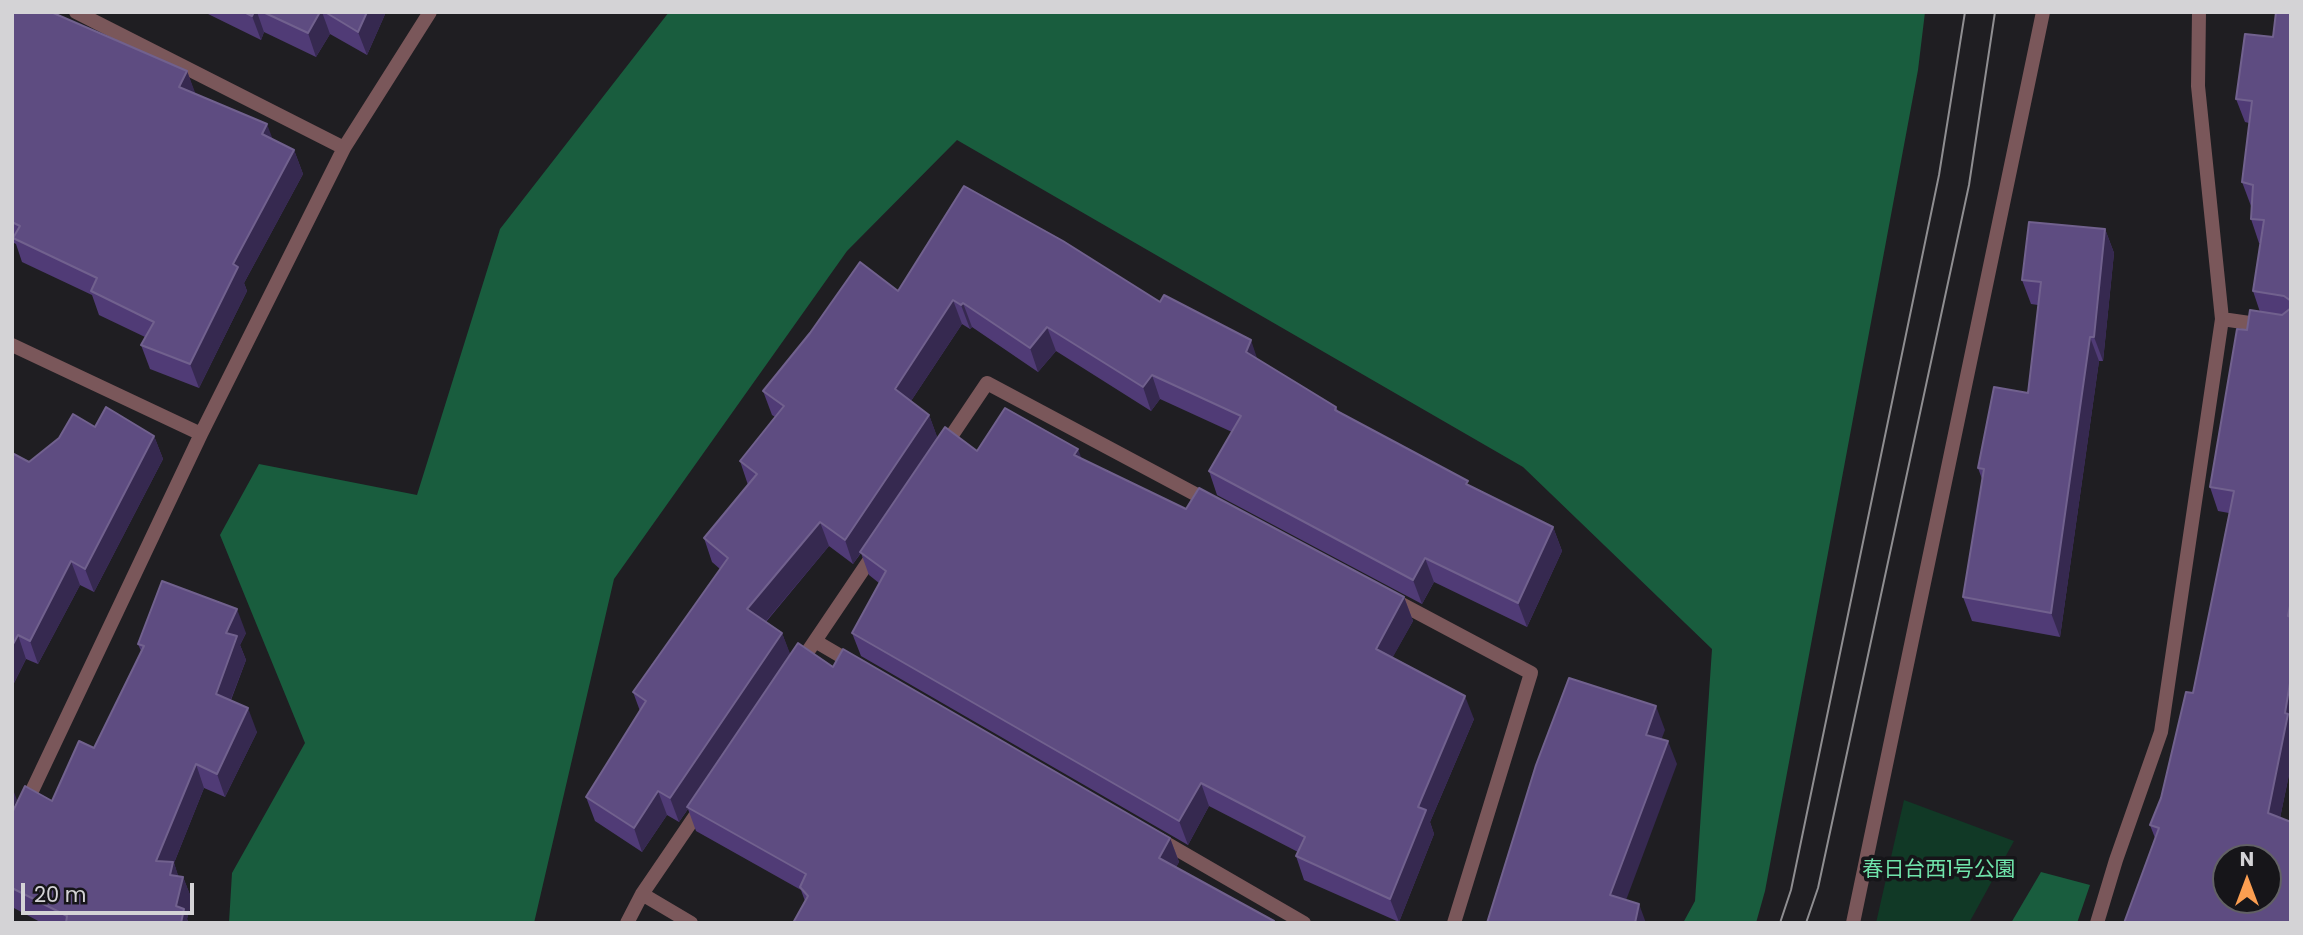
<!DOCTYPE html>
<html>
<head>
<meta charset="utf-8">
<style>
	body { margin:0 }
	#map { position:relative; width:2303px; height:935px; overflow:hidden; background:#1f1e22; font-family:Poppins,sans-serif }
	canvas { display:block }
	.frame { position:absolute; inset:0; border:14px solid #d4d3d6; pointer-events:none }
	.north { position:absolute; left:2212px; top:844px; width:70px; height:70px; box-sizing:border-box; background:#161519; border:2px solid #626165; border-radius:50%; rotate:0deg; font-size:19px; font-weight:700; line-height:28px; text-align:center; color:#d4d3d6 }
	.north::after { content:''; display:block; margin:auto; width:24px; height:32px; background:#fb9e51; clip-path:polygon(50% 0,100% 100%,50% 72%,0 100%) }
	.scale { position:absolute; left:21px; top:883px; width:173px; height:32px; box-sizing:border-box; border:4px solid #d4d3d6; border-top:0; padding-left:9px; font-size:21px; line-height:24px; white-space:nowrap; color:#d4d3d6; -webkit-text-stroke:5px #161519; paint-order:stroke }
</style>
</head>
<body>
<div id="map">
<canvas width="2303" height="935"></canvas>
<div class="frame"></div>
<div class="north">N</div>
<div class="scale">20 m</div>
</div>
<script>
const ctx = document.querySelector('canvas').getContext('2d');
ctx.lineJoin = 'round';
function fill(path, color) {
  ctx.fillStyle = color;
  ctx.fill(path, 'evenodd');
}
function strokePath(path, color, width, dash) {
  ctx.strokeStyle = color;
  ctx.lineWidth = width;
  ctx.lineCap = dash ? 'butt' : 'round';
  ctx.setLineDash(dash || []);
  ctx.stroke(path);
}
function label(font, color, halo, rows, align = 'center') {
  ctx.font = font + ' Poppins,"Noto Sans JP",sans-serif';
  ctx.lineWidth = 7;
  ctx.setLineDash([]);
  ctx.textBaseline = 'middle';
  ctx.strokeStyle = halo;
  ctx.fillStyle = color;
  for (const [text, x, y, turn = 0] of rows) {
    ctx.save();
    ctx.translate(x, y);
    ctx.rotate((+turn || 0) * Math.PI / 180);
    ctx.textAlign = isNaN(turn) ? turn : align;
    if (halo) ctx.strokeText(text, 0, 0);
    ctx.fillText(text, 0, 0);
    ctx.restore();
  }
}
fill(new Path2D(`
	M1904,800L2014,841L1969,923H1876Z`), '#113926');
fill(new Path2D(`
	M669,12H1925L1918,70L1765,891L1756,923H1683L1695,901L1712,649L1523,467L957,140L847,251L614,579L534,923H229L232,873L305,743L220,535L259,464L417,495L500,229Z
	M2041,872L2090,885L2077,923H2011Z`), '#195d3e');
strokePath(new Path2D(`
	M76,12L344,148
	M2222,319L2291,329
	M12,345L201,434
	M944,447L987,383L1210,502
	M1392,599L1531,673L1454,923
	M815,641L856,665
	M798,666L875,552
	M12,833L201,434L344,148L430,12
	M1159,839L1304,923
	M642,894L691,923
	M627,923L642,894L702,806
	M1853,923L2043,12
	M2097,923L2116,860L2161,732L2222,319L2198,86L2199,12`), '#7a575a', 14);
strokePath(new Path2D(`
	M1780,923L1791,890L1939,175L1965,12
	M1806,923L1818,888L1969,185L1995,12`), '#8f8e91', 2);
fill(new Path2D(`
	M12,12L187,71L195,94L273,139L294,150L303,174L244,283L247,291L199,388L150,369L141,345L145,337L99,315L92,295L22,262L16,244L12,242Z
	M204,12H386L367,55L330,34L316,57L264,32L261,40Z
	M2291,12V765L2280,818L2155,838L2150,825L2161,798L2193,693L2229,513L2218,511L2210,487L2247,330L2260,312L2253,291L2261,243H2259L2251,219L2252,206H2251L2242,182L2249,123L2245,122L2236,99L2273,37Z
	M2105,229L2114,253L2103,361H2099L2060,637L1972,621L1963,597L1982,479L1978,468L2028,393L2038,305L2031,304L2022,280Z
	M898,291L1160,302L1336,407L1338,411L1470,486L1553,527L1562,551L1527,627L1434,582L1422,604L1217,495L1209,471L1232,432L1160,399L1151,411L1056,351L1038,372L972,327L970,329L962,324L911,401L929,415L937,437L977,451L1081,459L1186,509L1404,597L1413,621L1392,658L1474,719L1430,822L1434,834L1399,922L1304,880L1296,856L1298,852L1209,806L1188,845L861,656L852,633L879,583L869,575L861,553L853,564L829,546L766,622L782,633L790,655L833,667L1170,838L1179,862L1176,867L1274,921L1275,923H793L805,901L801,890L696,831L688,809L679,822L667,815L642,852L595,821L586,797L640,711L633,692L720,569L712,562L704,538L748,485L740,461L775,417L772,415L763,391Z
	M95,427L154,436L163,459L94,592L80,585L38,664L26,659L12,687V453L29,462Z
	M246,633L240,645L246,660L231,700L257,732L225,797L204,788L174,863L178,876L183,877L192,900L187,919L189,923H42L12,907V813L52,801L94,748L141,651L138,644Z`), '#503b76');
fill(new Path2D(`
	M254,12H257L264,32L261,40L252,16Z
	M320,12H322L330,34L316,57L308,33Z
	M367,12H386L367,55L358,32Z
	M187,71L196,95L179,87Z
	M267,124L276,148L262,134Z
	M294,150L303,174L244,283L247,291L199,388L190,364L233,264Z
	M2105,229L2114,253L2103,361L2094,337Z
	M953,300L962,324L903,413L895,389Z
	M963,303L972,327L970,329L961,305Z
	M1047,327L1056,351L1038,372L1030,348Z
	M2090,337L2099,361L2060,637L2051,613Z
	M1251,340L1259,364L1246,352Z
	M1152,375L1160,399L1151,411L1143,387Z
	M929,415L938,439L853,564L845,540Z
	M154,436L163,459L94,592L85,569Z
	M1078,449L1087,473L1074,455Z
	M820,522L829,546L756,633L747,609Z
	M1553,527L1562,551L1527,627L1518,603Z
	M1425,558L1434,582L1422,604L1413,580Z
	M71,561L80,585L38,664L30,641Z
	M1404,597L1413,621L1384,673L1376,649Z
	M237,609L246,633L240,645L246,660L224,717L216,694L226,633Z
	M782,633L791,656L679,822L670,798Z
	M18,635L26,659L12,687V646Z
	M2291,677V765L2276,837L2268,813Z
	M1465,696L1474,719L1430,822L1434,834L1399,922L1390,899L1418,807Z
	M1656,706L1665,730L1654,759L1646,735Z
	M248,708L257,732L225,797L217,774Z
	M1668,741L1677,764L1619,919L1610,895Z
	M196,764L204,788L174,863L181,884L183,877L192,900L187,919L189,923H181L156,861Z
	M1201,783L1209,806L1188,845L1179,821Z
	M12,787L17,800L12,810Z
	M658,791L667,815L642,852L634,828Z
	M1170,838L1179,862L1168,882L1159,858Z
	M1639,904L1646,923H1635Z`), '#362950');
const building = new Path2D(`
	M12,12H51L187,71L179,87L267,124L262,134L294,150L233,264L238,267L190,364L141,345L154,322L91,291L97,278L13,238L20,226L12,222Z
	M244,12H254L252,16Z
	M263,12H320L308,33Z
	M325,12H367L358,32Z
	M2276,12H2291V301L2284,296L2253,291L2264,220L2251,219L2253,185L2242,182L2252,101L2236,99L2245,34L2273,37Z
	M964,186L1063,241L1160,302L1164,295L1251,340L1246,352L1336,407L1335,410L1468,481L1466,484L1553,527L1518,603L1425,558L1413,580L1209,471L1241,416L1152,375L1143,387L1047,327L1030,348L963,303L961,305L953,300L895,389L929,415L845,540L820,522L747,609L782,633L670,798L658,791L634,828L586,797L646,701L633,692L728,558L704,538L757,474L740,461L784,406L763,391L810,333L860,262L898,291Z
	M2029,222L2105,229L2094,337H2090L2051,613L1963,597L1984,469L1978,468L1994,387L2028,393L2041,282L2022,280Z
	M2291,308V601L2288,616L2291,617V677L2285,713L2288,714L2268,813L2291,822V923H2124L2159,828L2150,825L2161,798L2186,692L2193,693L2234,491L2210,487L2237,329L2247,330L2250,310L2282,315ZM2226,858H2268V900H2226Z
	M106,407L154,436L85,569L71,561L30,641L18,635L12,646V453L29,462L59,438L73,414L95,427Z
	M1005,408L1078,449L1074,455L1186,509L1199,488L1404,597L1376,649L1465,696L1418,807L1426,810L1390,899L1296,856L1305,837L1201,783L1179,821L852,633L886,571L860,552L945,427L977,451Z
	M162,581L237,609L226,633L237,636L216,694L248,708L217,774L196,764L156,861L173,862L170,875L183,877L176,906L184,909L181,923H66L67,916L12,888V813L25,786L52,801L79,741L94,748L144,646L138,644Z
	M798,643L833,667L843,649L1170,838L1159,858L1274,921L1273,923H793L808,896L800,887L806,874L687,807Z
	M1569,678L1656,706L1646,735L1668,741L1610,895L1639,904L1635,923H1487L1536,765Z`);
fill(building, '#5e4c81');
strokePath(building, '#71618e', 2);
label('21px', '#70e4ab', '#161519', [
	["春日台西1号公園",1939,871]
]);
</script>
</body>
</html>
